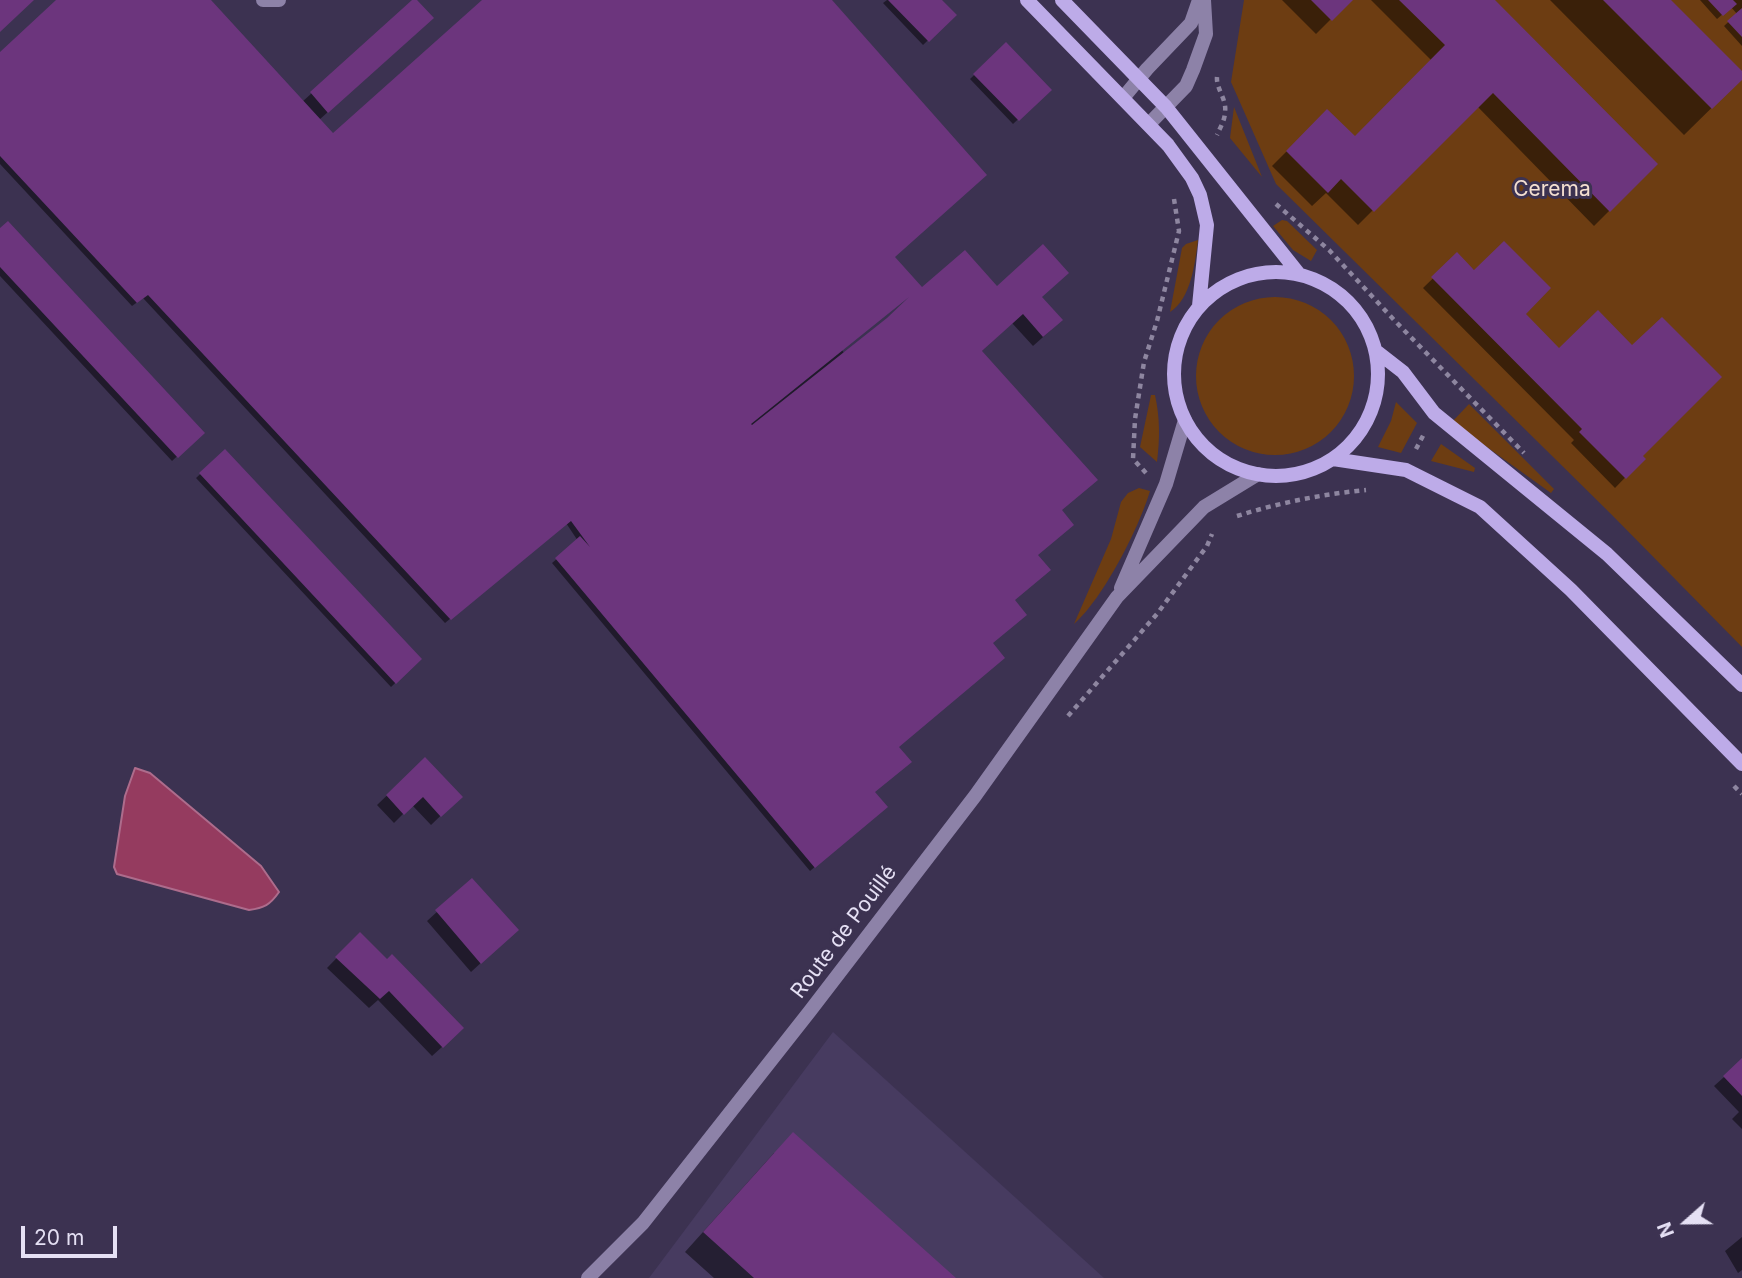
<!DOCTYPE html>
<html>
<head>
<meta charset="utf-8">
<style>
	body { margin:0 }
	#map { position:relative; width:1742px; height:1278px; overflow:hidden; background:#3c3251; font-family:Inter,sans-serif }
	canvas { display:block }
	.north { position:absolute; left:1651px; top:1187px; width:70px; height:70px; -webkit-text-stroke:5px #3c3251; paint-order:stroke; rotate:249deg; font-size:19px; font-weight:700; line-height:28px; text-align:center; color:#e5e0f4 }
	.north::after { content:''; display:block; margin:auto; width:24px; height:32px; background:#e5e0f4; clip-path:polygon(50% 0,100% 100%,50% 72%,0 100%) }
	.scale { position:absolute; left:21px; top:1226px; width:96px; height:32px; box-sizing:border-box; border:4px solid #e5e0f4; border-top:0; padding-left:9px; font-size:21px; line-height:24px; white-space:nowrap; color:#e5e0f4; -webkit-text-stroke:5px #3c3251; paint-order:stroke }
</style>
</head>
<body>
<div id="map">
<canvas width="1742" height="1278"></canvas>
<div class="north">N</div>
<div class="scale">20 m</div>
</div>
<script>
const ctx = document.querySelector('canvas').getContext('2d');
ctx.lineJoin = 'round';
function fill(path, color) {
  ctx.fillStyle = color;
  ctx.fill(path, 'evenodd');
}
function strokePath(path, color, width, dash) {
  ctx.strokeStyle = color;
  ctx.lineWidth = width;
  ctx.lineCap = dash ? 'butt' : 'round';
  ctx.setLineDash(dash || []);
  ctx.stroke(path);
}
function label(font, color, halo, rows, align = 'center') {
  ctx.font = font + ' Inter,sans-serif';
  ctx.lineWidth = 6;
  ctx.setLineDash([]);
  ctx.textBaseline = 'middle';
  ctx.strokeStyle = halo;
  ctx.fillStyle = color;
  for (const [text, x, y, turn = 0] of rows) {
    ctx.save();
    ctx.translate(x, y);
    ctx.rotate((+turn || 0) * Math.PI / 180);
    ctx.textAlign = isNaN(turn) ? turn : align;
    if (halo) ctx.strokeText(text, 0, 0);
    ctx.fillText(text, 0, 0);
    ctx.restore();
  }
}
fill(new Path2D(`
	M833,1032L1104,1278H649Z`), '#473b60');
fill(new Path2D(`
	M1244,0H1742V647L1611,514L1276,184L1231,82Z
	M1234,107L1262,177L1230,138Z
	M1282,220L1287,221L1317,250L1311,261L1293,250L1273,226Z
	M1198,240C1195,263 1191,299 1170,312L1182,248L1186,244Z
	M1196 376a79 79 0 1 1 158 0a79 79 0 1 1-158 0Z
	M1151,395H1155C1160,418 1160,438 1157,462L1140,447Z
	M1396,402L1417,423L1401,453L1378,447L1391,421Z
	M1469,404L1554,489L1551,493L1452,422Z
	M1441,444L1475,468L1474,472L1431,461Z
	M1139,488L1150,491C1139,528 1103,599 1074,624L1111,539L1121,502L1128,493Z`), '#6d3d12');
const water = new Path2D(`
	M135,768L150,773L261,866L279,892C270,905 264,908 249,910L117,874L114,867L125,796Z`);
fill(water, '#953b5f');
strokePath(water, '#ad6c8c', 2);
fill(new Path2D(`
	M59,0H209L302,102L415,0L422,28L319,120L332,136L485,0H830L892,257L842,350L844,353L997,288L1040,297L1051,330L1033,346L1012,323L981,352L1060,510L991,644L897,747L873,792L881,811L810,871L552,563L578,541L566,523L445,623L143,298L132,306L0,164V54Z
	M887,0H940L954,15L923,45L883,3Z
	M1282,0H1350L1316,34Z
	M1371,0H1493L1656,164L1594,226L1477,106L1358,225L1326,193L1312,206L1272,166L1327,111L1355,139L1432,61Z
	M1550,0H1669L1742,74V78L1684,135Z
	M1700,0H1742V46L1724,26L1737,14L1731,7L1717,19Z
	M1006,45L1049,90L1013,124L970,79Z
	M0,231L202,433L172,461L0,276Z
	M1457,255L1523,314L1559,350L1643,459L1615,488L1571,443L1574,440L1423,288Z
	M225,451L420,659L391,687L196,478Z
	M425,759L460,797L431,825L412,805L394,823L377,805Z
	M472,880L507,939L471,972L427,921Z
	M360,934L452,1038L432,1056L378,1000L369,1008L327,968Z
	M1742,1061V1129L1732,1119L1739,1112L1714,1086Z
	M774,1153L954,1278H714L685,1252Z
	M1742,1237V1270L1738,1273L1725,1251Z`), '#0007');
fill(new Path2D(`
	M0,0H34L0,32Z
	M56,0H211L333,133L482,0H832L987,175L895,257L922,287L965,250L997,286L1043,244L1069,273L1042,297L1063,320L1043,337L1023,314L982,351L1098,480L1062,510L1074,525L1038,555L1051,570L1015,600L1027,615L993,643L1005,658L899,747L912,762L875,792L888,807L815,868L555,558L580,536L590,547L571,521L451,620L148,295L137,303L0,156V52ZM909,297L887,318L752,425L751,424Z
	M412,0H417L434,18L328,113L310,92Z
	M888,0H942L957,15L929,42Z
	M1311,0H1353L1332,21Z
	M1399,0H1495L1658,164L1610,212L1493,93L1374,212L1341,179L1328,193L1286,151L1327,109L1355,136L1445,45Z
	M1603,0H1671L1742,71V80L1712,109Z
	M1708,0H1733L1737,4L1723,16Z
	M1742,8V37L1727,21Z
	M1006,42L1052,90L1019,121L973,74Z
	M8,221L205,433L178,458L0,267V228Z
	M1504,241L1551,288L1526,314L1559,348L1598,310L1632,345L1662,317L1722,377L1643,456L1646,459L1626,479L1579,432L1582,429L1431,277L1457,252L1474,270Z
	M225,449L422,659L396,684L199,473Z
	M425,757L463,797L441,817L423,797L404,815L386,795Z
	M472,878L519,930L481,964L435,910Z
	M360,932L387,959L392,954L464,1028L443,1048L389,991L380,999L335,957Z
	M1742,1058V1096L1723,1076Z
	M793,1132L956,1278H754L703,1232Z`), '#6c357d');
strokePath(new Path2D(`
	M1217,77C1216,89 1227,99 1225,112C1225,120 1220,128 1217,135
	M1276,204L1329,250L1396,322L1524,453
	M1416,449L1425,432
	M1146,473L1133,459L1135,419L1144,362L1157,321L1179,231L1174,199
	M1237,516C1278,503 1323,494 1366,490
	M1068,716L1157,614L1207,546L1212,534
	M1734,786L1742,794`), '#8e86a0', 4.5, [5, 5]);
strokePath(new Path2D(`
	M263,0H279
	M1123,98L1147,69L1191,23L1199,0
	M1149,124L1186,86L1193,70L1206,34L1204,0
	M1121,588L1166,484L1185,420
	M588,1278L643,1223L810,1011L975,796L1117,597L1204,507L1258,474`), '#8d82a8', 14);
strokePath(new Path2D(`
	M1027,0L1168,145L1192,178L1200,195L1207,225L1199,306
	M1062,0L1166,107L1299,274
	M1174 374a102 102 0 1 1 204 0a102 102 0 1 1-204 0Z
	M1376,351L1403,372L1434,413L1607,554L1742,685
	M1333,459L1406,470L1480,507L1571,590L1742,764`), '#bdabe8', 14);
label('21px', '#f4dfd0', '#3c3251', [
	["Cerema",1552,190]
]);
label('21px', '#e5e0f4', '#3c3251', [
	["Route de Pouillé",844,932,-53]
]);
</script>
</body>
</html>
